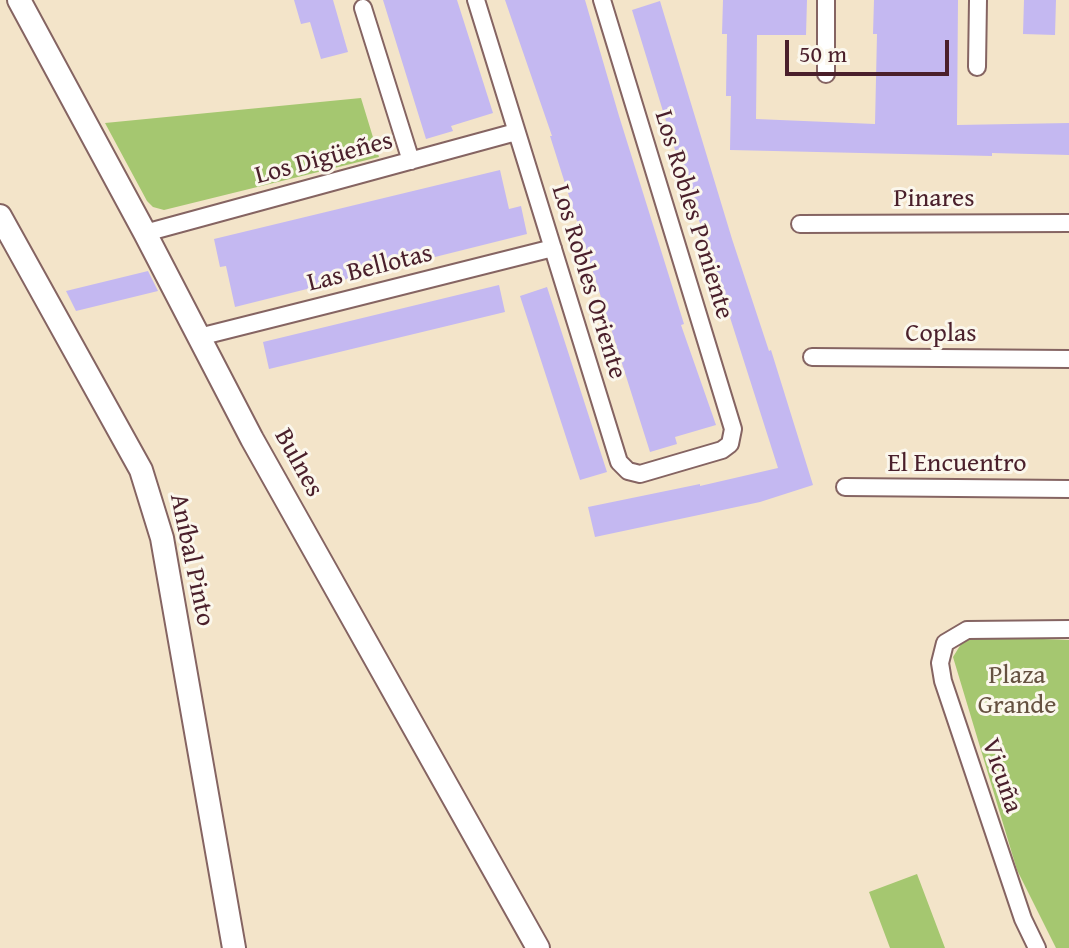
<!DOCTYPE html>
<html>
<head>
<meta charset="utf-8">
<style>
	body { margin:0 }
	#map { position:relative; width:1069px; height:948px; overflow:hidden; background:#f3e4c9; font-family:"Gentium Book Plus",serif }
	canvas { display:block }
	.scale { position:absolute; left:785px; top:40px; width:164px; height:36px; box-sizing:border-box; border:4px solid #4a1f2b; border-top:0; padding-left:10px; font-size:24px; line-height:28px; white-space:nowrap; color:#4a1f2b; -webkit-text-stroke:6px #fbf7ec; paint-order:stroke }
</style>
</head>
<body>
<div id="map">
<canvas width="1069" height="948"></canvas>
<div class="scale">50 m</div>
</div>
<script>
const ctx = document.querySelector('canvas').getContext('2d');
ctx.lineJoin = 'round';
function fill(path, color) {
  ctx.fillStyle = color;
  ctx.fill(path, 'evenodd');
}
function strokePath(path, color, width, dash) {
  ctx.strokeStyle = color;
  ctx.lineWidth = width;
  ctx.lineCap = dash ? 'butt' : 'round';
  ctx.setLineDash(dash || []);
  ctx.stroke(path);
}
function label(font, color, halo, rows, align = 'center') {
  ctx.font = font + ' "Gentium Book Plus",serif';
  ctx.lineWidth = 6;
  ctx.setLineDash([]);
  ctx.textBaseline = 'middle';
  ctx.strokeStyle = halo;
  ctx.fillStyle = color;
  for (const [text, x, y, turn = 0] of rows) {
    ctx.save();
    ctx.translate(x, y);
    ctx.rotate((+turn || 0) * Math.PI / 180);
    ctx.textAlign = isNaN(turn) ? turn : align;
    if (halo) ctx.strokeText(text, 0, 0);
    ctx.fillText(text, 0, 0);
    ctx.restore();
  }
}
fill(new Path2D(`
	M361,98L379,157L164,210L153,207L147,201L105,123Z
	M966,636L1069,640V948H1056L1017,870L953,657Z
	M917,874L945,948H890L869,892Z`), '#a5c770');
fill(new Path2D(`
	M294,0H333L348,52L321,59L310,22L301,24Z
	M383,0H457L493,113L451,126L453,131L426,139Z
	M505,0H585L619,116L684,324L681,325L716,425L675,437L677,444L650,452L550,136H552Z
	M723,0H807L806,35H757L756,119L875,124L877,34H873L874,0H958L957,125L1069,123V155L992,153V156L730,150L731,96H726L727,34H722Z
	M1024,0H1056L1055,35L1023,34Z
	M660,1L732,239L769,351L771,350L813,485L760,502L595,537L588,507L700,484V486L778,468L690,192L673,144L632,10Z
	M500,170L509,209L521,206L527,234L235,307L226,266L220,267L214,239Z
	M148,271L158,291L76,311L66,291Z
	M499,285L505,312L269,369L263,342Z
	M547,287L607,472L580,480L520,296Z`), '#c4b8f1');
const minor = new Path2D(`
	M476,0L619,462L628,471L640,474L722,450L730,444L733,429L602,0
	M826,0V74
	M363,8L411,161
	M977,67L978,0
	M800,224L1069,223
	M145,233L516,132
	M199,337L553,248
	M812,357L1069,359
	M845,487L1069,489
	M1037,948L1023,919L943,681L940,663L945,643L967,630L1069,629`);
const tertiary = new Path2D(`
	M19,0L145,233L252,439L538,948
	M0,216L141,470L162,538L234,948`);
strokePath(minor, '#856462', 20);
strokePath(tertiary, '#856462', 26);
strokePath(minor, '#fff', 16);
strokePath(tertiary, '#fff', 22);
label('26px', '#4a1f2b', '#fbf7ec', [
	["Los Digüeñes",324,159,-15],
	["Pinares",934,199],
	["Los Robles Poniente",693,215,73],
	["Las Bellotas",370,269,-14],
	["Los Robles Oriente",588,282,73],
	["Coplas",941,334],
	["Bulnes",298,463,61],
	["El Encuentro",957,464],
	["Aníbal Pinto",191,560,78],
	["Vicuña",1001,776,71]
]);
label('26px', '#655140', '#fbf7ec', [
	["Plaza",1017,676],
	["Grande",1017,706]
]);
</script>
</body>
</html>
